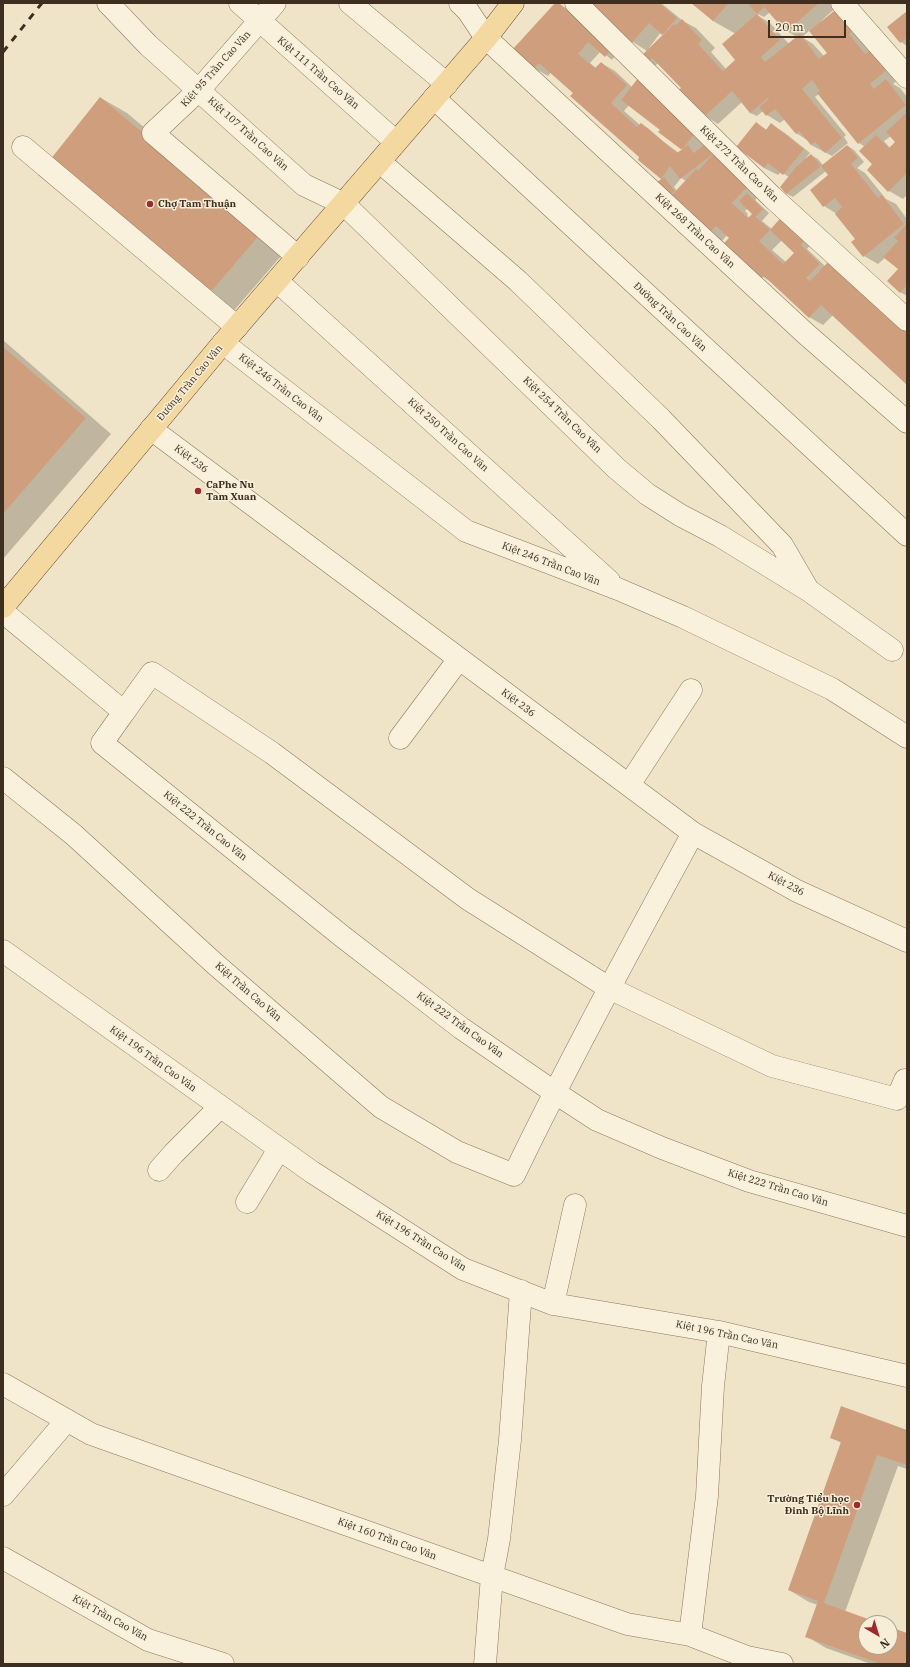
<!DOCTYPE html>
<html>
<head>
<meta charset="utf-8">
<style>
	body { margin:0 }
	#map { position:relative; width:910px; height:1667px; overflow:hidden; background:#f0e4c8; font-family:"IBM Plex Serif",serif }
	canvas { display:block }
	.frame { position:absolute; inset:0; border:4px solid #3d2e20; pointer-events:none }
	.north { position:absolute; left:858px; top:1615px; width:40px; height:40px; box-sizing:border-box; background:#f7eed8; border:1px solid #ada18e; border-radius:50%; rotate:142deg; font-size:11px; font-weight:700; line-height:16px; text-align:center; color:#3d2e20 }
	.north::after { content:''; display:block; margin:auto; width:14px; height:18px; background:#9e2a2b; clip-path:polygon(50% 0,100% 100%,50% 72%,0 100%) }
	.scale { position:absolute; left:768px; top:20px; width:78px; height:18px; box-sizing:border-box; border:2px solid #3d2e20; border-top:0; padding-left:5px; font-size:12px; line-height:14px; white-space:nowrap; color:#3d2e20; -webkit-text-stroke:3px #f7eed8; paint-order:stroke }
</style>
</head>
<body>
<div id="map">
<canvas width="910" height="1667"></canvas>
<div class="frame"></div>
<div class="north">N</div>
<div class="scale">20 m</div>
</div>
<script>
const ctx = document.querySelector('canvas').getContext('2d');
ctx.lineJoin = 'round';
function fill(path, color) {
  ctx.fillStyle = color;
  ctx.fill(path, 'evenodd');
}
function strokePath(path, color, width, dash) {
  ctx.strokeStyle = color;
  ctx.lineWidth = width;
  ctx.lineCap = dash ? 'butt' : 'round';
  ctx.setLineDash(dash || []);
  ctx.stroke(path);
}
function label(font, color, halo, rows, align = 'center') {
  ctx.font = font + ' "IBM Plex Serif",serif';
  ctx.lineWidth = 3;
  ctx.setLineDash([]);
  ctx.textBaseline = 'middle';
  ctx.strokeStyle = halo;
  ctx.fillStyle = color;
  for (const [text, x, y, turn = 0] of rows) {
    ctx.save();
    ctx.translate(x, y);
    ctx.rotate((+turn || 0) * Math.PI / 180);
    ctx.textAlign = isNaN(turn) ? turn : align;
    if (halo) ctx.strokeText(text, 0, 0);
    ctx.fillText(text, 0, 0);
    ctx.restore();
  }
}
fill(new Path2D(`
	M556,3L570,10L617,53L612,60L601,51L590,63L596,68L601,63L615,71L632,87L639,78L708,142L704,146L716,153L765,190L755,200L769,213L762,221L772,229L814,241L807,249L825,266L907,328V384L833,315L823,325L809,317L773,283L763,277L726,242L730,238L727,235L722,241L709,233L692,212L677,198L671,203L662,179L639,160L642,157L551,72L548,76L534,68ZM629,105L662,130L684,150L679,153L664,142L648,128L641,124L640,125L624,111ZM681,178L686,181L677,191L674,187ZM748,208L757,216L756,217L752,215L749,218L747,215L748,214L745,211ZM782,240L795,253L786,262L772,250Z
	M585,3H661L683,21L696,28L715,48L711,52L726,69L736,60V34L713,21L693,3H841L821,21L822,22L845,4L903,75L893,84L900,88L907,97V195L903,199L889,191L865,147L859,143L819,94L815,97L846,135L844,137L848,143L832,156L811,145L807,140L796,133L785,119L780,123L767,115L763,111L757,116L750,113L742,102L718,124L705,116L682,88L658,63L652,69L645,65L647,51L633,42ZM770,12L787,31L797,37L789,44L770,23L757,15L758,14L764,17ZM810,30L828,53L824,56L813,44L802,37ZM661,32L664,35L650,49L649,48ZM862,42L876,47L870,52ZM891,136L896,142L890,148L884,141Z
	M907,13V46L901,42Z
	M101,98L127,113L288,248L225,321Z
	M756,123L767,130L772,125L785,133L810,153L805,159L811,155L818,159L823,165L848,146L854,150L864,162L857,168L865,173L886,199L896,204L907,219V296L900,292L899,269L886,257L878,264L864,256L856,239L837,214L824,206L833,179L826,171L793,197L787,194L781,187L789,177L781,172L778,175L764,168Z
	M3,340L111,434L3,559Z
	M907,1431V1469L898,1466L845,1612L877,1623H866V1647H890V1628L907,1634V1664H871L826,1648L806,1636L818,1605L809,1602L789,1590L841,1443L831,1437Z`), '#0003');
fill(new Path2D(`
	M555,3H559L611,49L605,57L588,42L578,54L595,68L601,62L627,85L611,103L637,127L641,123L677,153L688,145L694,153L704,145L712,155L680,179L670,166L661,179L638,160L639,157L570,96L573,93L539,63L534,69L512,50Z
	M583,3H659L677,18L662,35L649,23L632,43Z
	M691,3H729L713,21Z
	M747,3H819L786,32L764,7L757,14Z
	M843,4L860,25L849,34L865,54L874,47L901,58L870,84L874,89L886,79L906,105L858,144L817,93L820,91L812,80L802,89L842,138L825,153L815,142L811,145L799,131L796,134L775,109L766,116L759,107L769,99L768,98L750,113L732,91L704,117L678,91L681,88L652,58L644,66L638,59L674,24L676,25L682,19L702,40L698,44L723,71L735,60L722,44L757,14L780,40L761,57L765,62L800,34L819,59L827,53L809,31Z
	M907,11V38L900,43L887,27Z
	M639,77L660,94L657,99L695,133L682,150L658,132L660,130L621,100Z
	M100,97L262,232L198,307L38,175Z
	M907,112V173L888,192L867,170L872,164L859,151L876,135L889,148L895,142L886,132Z
	M756,122L766,130L771,123L804,149L783,175L768,163L764,168L736,147Z
	M847,145L858,158L851,164L878,198L882,195L904,224L863,257L851,242L855,239L835,214L842,207L835,198L823,207L810,190L828,175L821,166Z
	M716,151L752,182L732,203L735,206L748,218L752,214L739,201L747,193L763,209L756,217L770,230L784,214L808,237L801,245L820,264L806,278L810,281L829,261L907,334V385L821,305L809,318L764,276L762,278L724,243L729,238L716,226L708,234L688,215L691,212L672,195L696,169L698,171ZM770,230L794,253L783,264L759,241Z
	M811,154L821,166L786,194L780,187L796,167Z
	M664,177L675,191L664,199L653,185Z
	M907,223V285L900,293L887,281L898,269L883,257L898,241L894,238Z
	M3,347L86,418L3,514Z
	M841,1406L907,1430V1465L877,1455L824,1603L879,1623H866V1647H890V1627L907,1633V1664H881L805,1637L818,1601L788,1590L841,1442L830,1438Z`), '#cf9f7d');
const minor = new Path2D(`
	M108,3L148,45L304,185L344,204L616,468L647,494L680,515L720,536L808,590L892,650
	M240,3L396,142
	M275,3L199,90L153,133L298,257
	M350,3L447,84
	M460,3L468,11L486,38L806,334L907,422
	M576,3L772,197L907,320
	M842,3L907,77
	M434,98L907,535
	M23,147L237,327
	M380,162L518,281L661,419L782,545L807,588
	M277,281L609,581
	M223,343L466,531L618,589L683,617L832,689L907,737
	M151,429L693,833L797,891L907,941
	M3,612L124,712L102,743L343,937L461,1028L554,1092L597,1120L662,1148L749,1181L907,1226
	M124,712L152,673L272,753L468,899L609,988L772,1066L897,1099L905,1080L907,1081
	M400,738L459,659
	M3,778L74,835L215,964L381,1107L457,1152L514,1175C570,1059 632,946 693,833
	M629,785L691,690
	M3,951L312,1172L463,1269L553,1304L719,1332L907,1376
	M159,1170L174,1153L220,1107
	M247,1202L279,1149
	M553,1304L575,1205
	M3,1384L91,1434L627,1624L690,1635L747,1657L782,1664
	M3,1495L67,1420
	M3,1558L148,1640L223,1664
	M690,1635L707,1496L713,1386L719,1332
	M485,1664L492,1576L499,1539L510,1440L521,1291`);
const major = new Path2D(`
	M3,607L223,343L486,38L513,3`);
strokePath(minor, '#8d765c', 23);
strokePath(major, '#5b4430', 23);
strokePath(minor, '#faf1dc', 22);
strokePath(major, '#f3d9a0', 22);
strokePath(new Path2D(`
	M3,52L42,3`), '#3d2e20', 3, [7, 7]);
for (const [x, y, r, color] of [
	[150,204,4,"#9e2a2b"],
	[198,491,4,"#9e2a2b"],
	[857,1505,4,"#9e2a2b"]
]) {
  const dot = new Path2D();
  dot.arc(x, y, r, 0, 2 * Math.PI);
  ctx.fillStyle = color;
  ctx.fill(dot);
  strokePath(dot, '#f7eed8', 1.5);
}
label('10px', '#3d2e20', '#f7eed8', [
	["Kiệt 95 Trần Cao Vân",216,69,-48],
	["Kiệt 111 Trần Cao Vân",318,73,41],
	["Kiệt 107 Trần Cao Vân",248,134,42],
	["Kiệt 272 Trần Cao Vân",739,164,44],
	["Kiệt 268 Trần Cao Vân",695,231,43],
	["Đường Trần Cao Vân",670,317,43],
	["Đường Trần Cao Vân",190,383,-50],
	["Kiệt 246 Trần Cao Vân",281,388,38],
	["Kiệt 254 Trần Cao Vân",562,415,44],
	["Kiệt 250 Trần Cao Vân",448,435,42],
	["Kiệt 236",191,459,37],
	["Kiệt 246 Trần Cao Vân",551,564,21],
	["Kiệt 236",518,703,37],
	["Kiệt 222 Trần Cao Vân",205,826,39],
	["Kiệt 236",786,884,28],
	["Kiệt Trần Cao Vân",248,992,41],
	["Kiệt 222 Trần Cao Vân",460,1025,36],
	["Kiệt 196 Trần Cao Vân",153,1059,36],
	["Kiệt 222 Trần Cao Vân",778,1188,17],
	["Kiệt 196 Trần Cao Vân",421,1241,32],
	["Kiệt 196 Trần Cao Vân",727,1335,12],
	["Kiệt 160 Trần Cao Vân",387,1539,20],
	["Kiệt Trần Cao Vân",110,1618,29]
]);
label('bold 10px', '#3d2e20', '#f7eed8', [
	["Chợ Tam Thuận",158,204],
	["CaPhe Nu",206,485],
	["Tam Xuan",206,497],
	["Trường Tiểu học",849,1499,"right"],
	["Đinh Bộ Lĩnh",849,1511,"right"]
], 'left');
</script>
</body>
</html>
